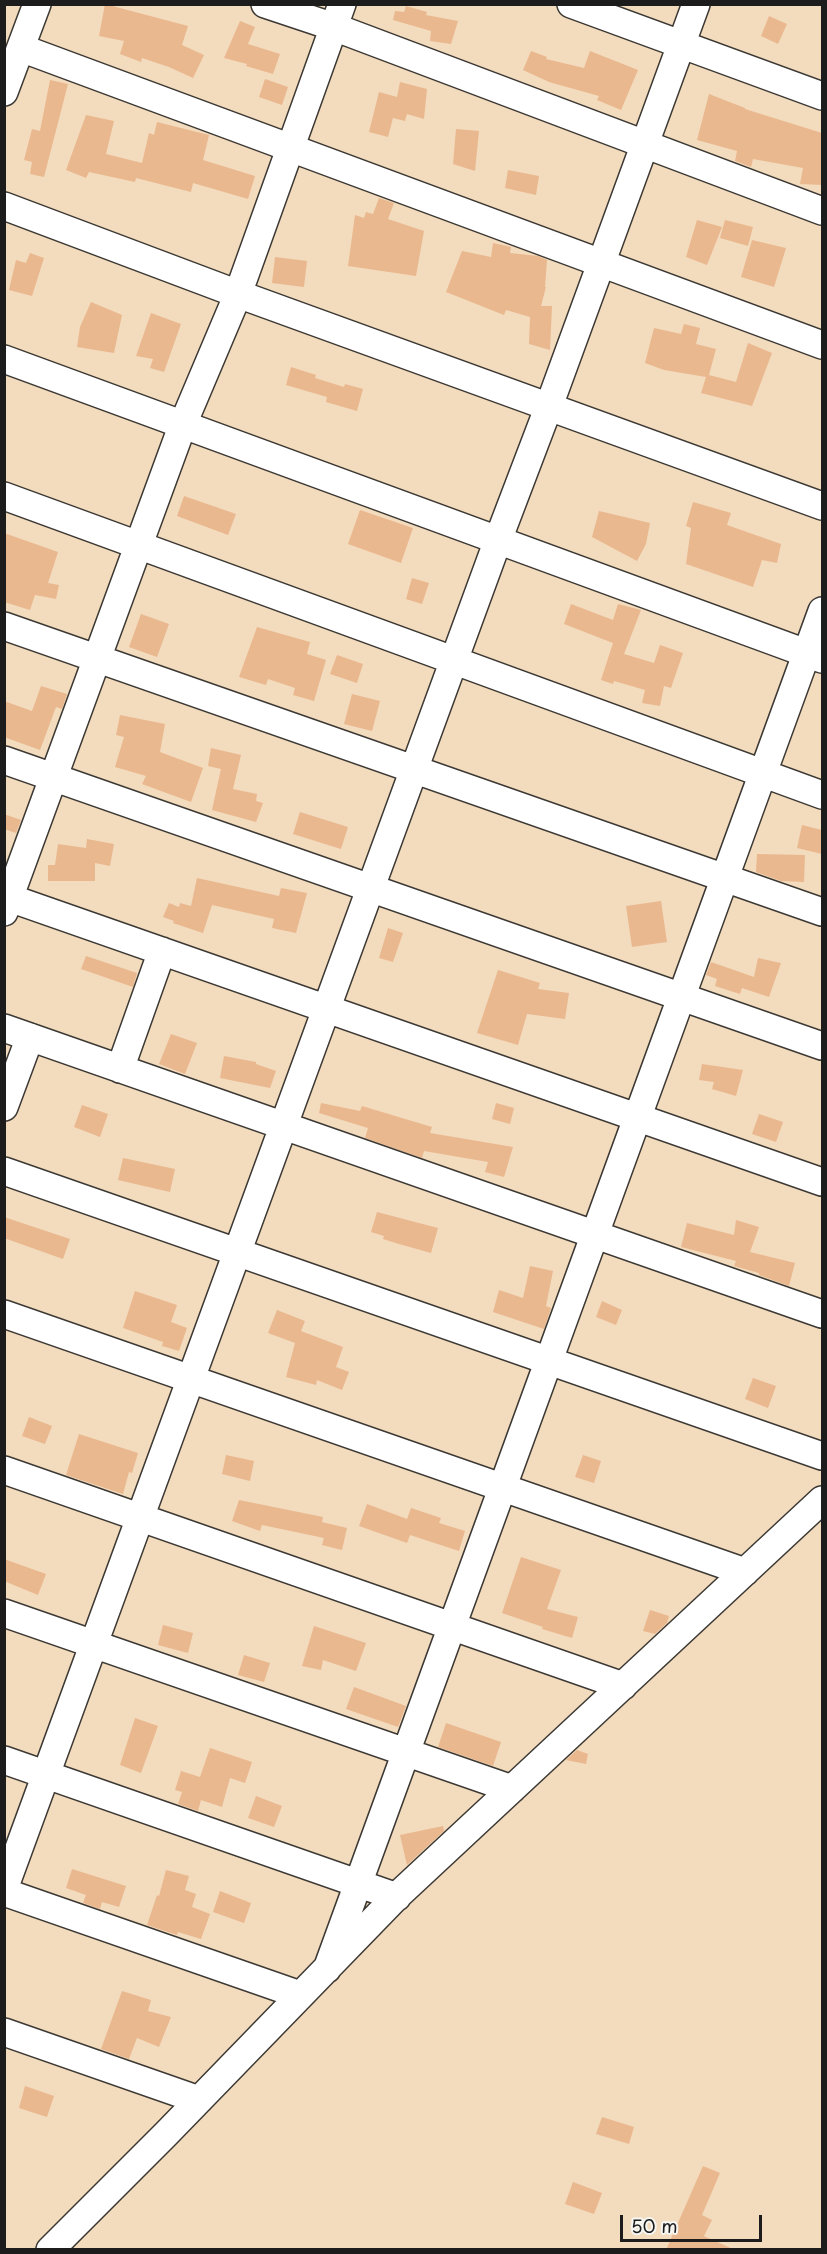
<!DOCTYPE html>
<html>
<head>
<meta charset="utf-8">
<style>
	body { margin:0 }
	#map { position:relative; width:827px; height:2254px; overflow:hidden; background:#f3dbbd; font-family:"Playpen Sans",sans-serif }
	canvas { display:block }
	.frame { position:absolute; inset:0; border:6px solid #1c1c1c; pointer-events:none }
	.scale { position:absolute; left:620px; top:2215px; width:142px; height:27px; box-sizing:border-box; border:3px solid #1c1c1c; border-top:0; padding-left:8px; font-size:18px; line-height:21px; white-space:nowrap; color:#1c1c1c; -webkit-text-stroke:4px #f6f6f2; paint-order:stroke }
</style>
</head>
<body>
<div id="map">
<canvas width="827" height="2254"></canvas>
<div class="frame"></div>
<div class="scale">50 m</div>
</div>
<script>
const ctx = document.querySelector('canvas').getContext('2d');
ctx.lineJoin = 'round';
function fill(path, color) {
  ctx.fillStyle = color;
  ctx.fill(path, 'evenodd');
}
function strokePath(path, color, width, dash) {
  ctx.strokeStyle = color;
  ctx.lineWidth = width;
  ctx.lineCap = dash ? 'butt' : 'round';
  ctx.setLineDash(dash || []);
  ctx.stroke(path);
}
fill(new Path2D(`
	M105,4L188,26L182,45L204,55L193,78L169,67L142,58L141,62L120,54L124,41L99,36Z
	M406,6L427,12L426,15L458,21L451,44L430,41L431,31L393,20L395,11L404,12Z
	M769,16L787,24L778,44L761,36Z
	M240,21L255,27L248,44L280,54L273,74L246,66L247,64L224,58Z
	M531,51L547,57L546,59L584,68L590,51L638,70L621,110L597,100L599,96L549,82L523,70Z
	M265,79L288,87L282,105L259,97Z
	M50,80L68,84L44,177L30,174L32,162L24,160L32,129L40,131Z
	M400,82L427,89L424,119L407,114L405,121L393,118L388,137L369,132L379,92L397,97Z
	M709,94L745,108V109L822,133V185L800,184L803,168L753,159L751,167L735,161L737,151L697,140Z
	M86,115L114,121L106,154L142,163L149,133L154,135L157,122L209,135L203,160L255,176L248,199L193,183L191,192L136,178L135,182L89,172L86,178L66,170Z
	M456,129L479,131L475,171L453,164Z
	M508,170L539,176L536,195L505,188Z
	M379,198L394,203L388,219L424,231L416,276L348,266L355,215L364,218L366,212L373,214Z
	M697,220L722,227L707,265L686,257Z
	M725,220L753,227L748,246L720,238Z
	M752,240L786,248L774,287L741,277Z
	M493,243L511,247L510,253L538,256L547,260L545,287H546L541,306H552L550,350L529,344L530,317L506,310L504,315L446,292L462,251L491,257Z
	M30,253L44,258L32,296L9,290L16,260L26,263Z
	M275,257L307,261L304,287L272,283Z
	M91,302L122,315L114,353L77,347L80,327Z
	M151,313L181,324L164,372L150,368L153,359L136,356Z
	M684,324L700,328L696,344L716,349L709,375L736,382L748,343L772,353L752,406L701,393L706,377L664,370L645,363L654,328L681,334Z
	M291,367L316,375L315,378L344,387L345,384L363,389L357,411L326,402L327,397L286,385Z
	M184,496L236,514L228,535L177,516Z
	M693,502L731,513L727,525L781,544L777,563L762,560L753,587L686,564L691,528L686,526Z
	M360,510L413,528L401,563L348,544Z
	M599,511L650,523L646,544L637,561L592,537Z
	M4,533L58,552L48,583L59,585L56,599L35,595L30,610L4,602Z
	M412,578L429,583L422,604L406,599Z
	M571,604L613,620L618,604L641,610L624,654L654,663L660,645L683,653L671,688L664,686L660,706L642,703L645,690L614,681L613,684L601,680L613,643L564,624Z
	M141,614L169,624L157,657L129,647Z
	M257,627L310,642L307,654L326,660L314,701L293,695L295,688L268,679L266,685L239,677Z
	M337,655L363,664L357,683L330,674Z
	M41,686L67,694L62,709L56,707L40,750L4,737V701L32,711Z
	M352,694L380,701L372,731L344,724Z
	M120,715L165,724L160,752L203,768L191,802L142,784L146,776L115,767L124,737L116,735Z
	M211,748L241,755L233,789L257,794L256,801L263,803L256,822L212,810L221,769L208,766Z
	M300,812L348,827L341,849L293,834Z
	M4,814L21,820L16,833L4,829Z
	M802,825L822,830V854L797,848Z
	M87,839L114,844L110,866L95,863V881H48V865H55L58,844L86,848Z
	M757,854L805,855L804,882L781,881L756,872Z
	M197,878L279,896L281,888L307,893L296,933L272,928L274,919L212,905L203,933L173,923L174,921L163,917L169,903L179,907L180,903L191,906Z
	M661,901L667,942L632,947L626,906Z
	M388,928L403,933L393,962L379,958Z
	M86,956L137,973L133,987L81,969Z
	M758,958L781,963L769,997L742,988L740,994L715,986L717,979L706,975L711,962L754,977Z
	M498,970L540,983L538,989L569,993L565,1019L527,1014L518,1045L477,1033Z
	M171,1034L197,1043L185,1074L159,1064Z
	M224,1056L256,1062V1064L276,1071L270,1088L220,1078Z
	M702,1064L743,1070L736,1096L712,1089L714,1082L699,1080Z
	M321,1103L360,1111L362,1106L432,1127L430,1133L513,1147L504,1177L485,1172L488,1162L424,1151L422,1158L365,1138L368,1128L319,1113Z
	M496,1103L514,1108L510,1124L492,1119Z
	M82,1105L108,1114L100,1137L74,1127Z
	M759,1114L783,1122L776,1142L752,1134Z
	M123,1158L175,1169L170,1192L118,1180Z
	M377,1212L438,1228L431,1253L399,1244L383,1239L384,1236L371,1232Z
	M4,1217L70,1239L63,1259L4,1238Z
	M736,1220L759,1227L750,1252L795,1263L789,1286L759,1275V1273L734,1266L736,1261L681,1247L687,1223L734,1235Z
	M530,1266L553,1271L546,1306L551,1308L544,1329L493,1312L499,1290L523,1298Z
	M135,1291L177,1305L171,1322L187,1328L179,1351L162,1346L163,1342L123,1328Z
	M602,1301L622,1310L616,1325L596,1317Z
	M277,1310L305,1321L301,1331L343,1347L336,1367L349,1372L342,1390L317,1380L316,1385L286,1377L295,1343L268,1333Z
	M753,1378L776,1386L768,1408L745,1399Z
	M29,1417L52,1426L45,1444L22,1436Z
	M79,1434L138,1453L132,1473L129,1472L123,1494L66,1475Z
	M226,1455L254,1461L250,1481L222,1474Z
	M583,1455L601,1461L594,1483L575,1477Z
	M239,1500L323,1517L322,1522L347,1528L342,1550L322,1545L324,1538L262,1525L260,1531L232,1521Z
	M367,1504L407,1519L411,1508L441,1518L439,1523L465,1531L459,1551L410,1535L407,1543L359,1526Z
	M521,1557L561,1570L547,1609L578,1617L572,1638L542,1629L543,1627L502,1613Z
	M4,1559L46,1574L38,1595L4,1581Z
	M650,1610L669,1616L667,1623L655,1634L643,1631Z
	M163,1625L193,1633L188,1653L158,1645Z
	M314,1626L366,1643L356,1671L323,1660L321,1670L302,1666Z
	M244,1655L270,1663L264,1682L238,1675Z
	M354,1687L406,1706L398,1727L346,1709Z
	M135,1718L158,1726L141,1773L120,1765Z
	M446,1723L501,1742L493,1766L438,1747Z
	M210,1748L252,1762L245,1783L230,1778L222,1807L201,1800L198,1811L178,1804L182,1792L175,1790L181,1771L200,1777Z
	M577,1750L588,1754L586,1764L566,1760Z
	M256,1796L282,1806L274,1827L248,1818Z
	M443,1826L444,1831L407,1865L400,1835Z
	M72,1869L126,1886L119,1907L102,1902L100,1909L83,1903L86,1895L66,1888Z
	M166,1870L189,1876L185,1890L196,1894L192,1907L210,1914L201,1939L178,1932L177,1935L147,1925L157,1895L159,1896Z
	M220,1891L251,1903L244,1923L213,1912Z
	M122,1991L151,2000L148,2011L171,2017L159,2047L137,2038L129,2059L101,2049Z
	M25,2086L54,2096L47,2117L19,2108Z
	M602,2117L634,2127L629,2144L596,2134Z
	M703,2166L720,2173L702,2215L712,2220L704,2236L735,2250H666Z
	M573,2182L602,2193L594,2214L565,2204Z`), '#eab88f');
const minor = new Path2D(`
	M265,4L334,27L822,211
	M571,4L822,96
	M21,48L822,345
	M4,92L37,4
	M4,206L238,294L822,506
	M4,359L822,659
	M4,496L822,795
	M4,626L822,912
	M4,760L822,1046
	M4,896L822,1182
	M4,912L183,424L238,294L342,4
	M4,1028L822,1314
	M120,1069L162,951
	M4,1107L30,1037
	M4,1171L822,1456
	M4,1314L745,1572
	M4,1470L623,1686
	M4,1613L512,1789
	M4,1760L397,1897
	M4,1889L498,540L549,406L696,4
	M4,1892L300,1995
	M327,1969L822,611
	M4,2032L199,2100
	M50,2250L166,2134L397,1896L822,1500`);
strokePath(minor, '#3c3934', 30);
strokePath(minor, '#fff', 27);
</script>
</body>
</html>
